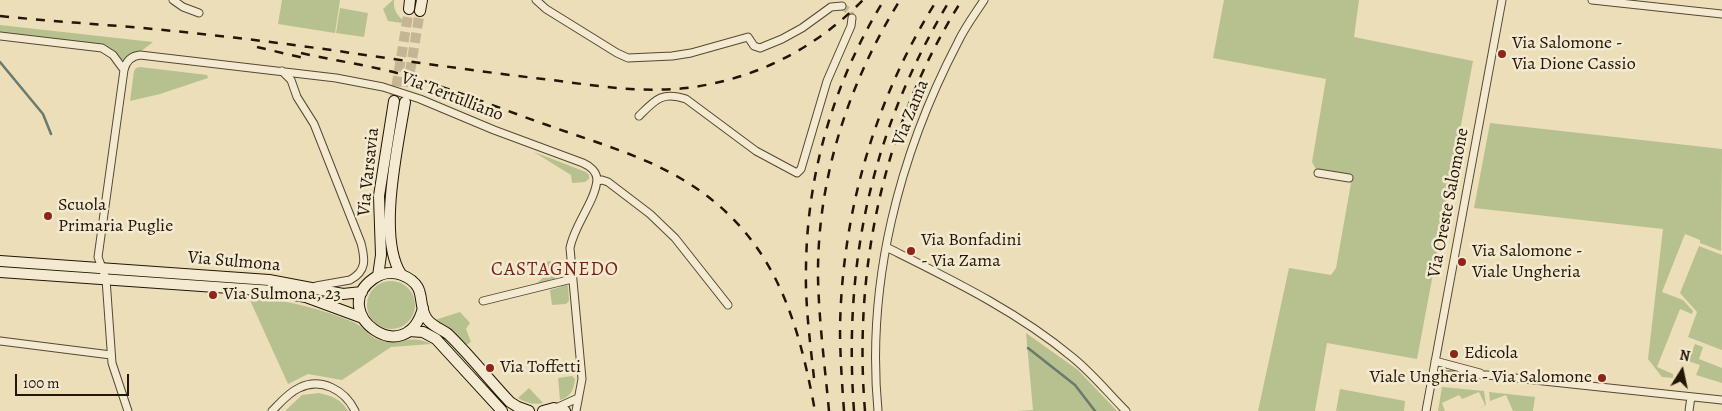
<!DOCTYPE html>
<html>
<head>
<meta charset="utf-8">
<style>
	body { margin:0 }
	#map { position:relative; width:1722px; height:411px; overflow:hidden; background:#ecdeb8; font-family:Alegreya,serif }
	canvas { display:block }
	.north { position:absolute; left:1657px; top:346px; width:50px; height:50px; -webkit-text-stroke:4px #f3ead1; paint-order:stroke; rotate:10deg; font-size:14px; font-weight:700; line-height:20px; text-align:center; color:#231604 }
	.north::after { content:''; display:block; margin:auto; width:18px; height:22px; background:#231604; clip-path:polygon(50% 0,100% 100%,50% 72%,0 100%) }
	.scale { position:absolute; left:15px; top:374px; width:114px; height:22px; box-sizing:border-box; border:2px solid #231604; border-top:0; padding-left:6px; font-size:15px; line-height:18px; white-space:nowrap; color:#231604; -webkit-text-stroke:4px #f3ead1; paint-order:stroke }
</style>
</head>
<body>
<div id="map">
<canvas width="1722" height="411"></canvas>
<div class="north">N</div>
<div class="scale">100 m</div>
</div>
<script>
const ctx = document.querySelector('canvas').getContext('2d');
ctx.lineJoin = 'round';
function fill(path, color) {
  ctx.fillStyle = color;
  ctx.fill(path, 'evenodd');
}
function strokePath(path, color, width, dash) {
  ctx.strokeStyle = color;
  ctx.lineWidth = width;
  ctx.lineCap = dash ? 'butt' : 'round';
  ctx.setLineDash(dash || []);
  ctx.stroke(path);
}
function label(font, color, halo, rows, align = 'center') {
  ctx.font = font + ' Alegreya,serif';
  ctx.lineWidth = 5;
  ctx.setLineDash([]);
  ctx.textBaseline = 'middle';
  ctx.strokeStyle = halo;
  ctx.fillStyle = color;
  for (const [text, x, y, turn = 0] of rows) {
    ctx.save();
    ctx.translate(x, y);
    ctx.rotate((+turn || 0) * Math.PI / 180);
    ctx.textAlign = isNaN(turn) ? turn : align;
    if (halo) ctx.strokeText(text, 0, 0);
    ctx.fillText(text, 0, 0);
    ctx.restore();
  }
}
fill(new Path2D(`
	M282,0H340L335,33L278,24Z
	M393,0H394C393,12 399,18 409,24L388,21L383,9Z
	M1224,0H1359L1354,37L1473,61L1417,359L1327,343L1315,411H1258L1289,268L1331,275L1336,268L1351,183L1349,178L1318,173L1312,162L1326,79L1213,58Z
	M340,8L368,13L364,37L336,33Z
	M0,25L153,42L140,52L131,53L121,61L114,53L103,46L0,33Z
	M140,67L207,75L208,78L160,94L130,101L134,71L136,68Z
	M1490,123L1722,149L1721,251L1700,243V240L1685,234L1662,292L1683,300L1693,311L1692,314L1680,309L1657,367L1673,374V378L1662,377L1648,359L1663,229L1474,208Z
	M534,152L586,172L589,175V179L585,182L572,183L571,175Z
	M1699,246L1722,255V350L1688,337L1697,312L1680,293Z
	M551,261L552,264L564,267L565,272L555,276V279L536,284C546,276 547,275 545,262Z
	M367 305a24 24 0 1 1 48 0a24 24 0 1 1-48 0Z
	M561,284H565L568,286L569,301L566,304L552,305L550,290L561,287Z
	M249,298C281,299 310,306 340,317C345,319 352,321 357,324C365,329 370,337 379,340C399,346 412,333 431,344L391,347L342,380L308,374L288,384Z
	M460,312L470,323L466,329L471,342L465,346L451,331L435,320Z
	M1026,333L1078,370L1117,411H1016L1033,410Z
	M1695,344L1703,347L1699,359L1722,368V383L1696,375L1700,365L1688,361Z
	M572,376L575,379C574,389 571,397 560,400L558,378Z
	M1442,387L1484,391L1486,405L1478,409L1485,405L1479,392L1462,399L1459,395L1442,403L1445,411H1438Z
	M529,388L543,403C534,405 526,403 518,398Z
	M1340,389L1405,401L1404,411H1336Z
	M1489,392L1535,397L1533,411H1513L1506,395L1490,401Z
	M319,393C332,396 341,399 348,411H285L302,395Z`), '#b7c18f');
strokePath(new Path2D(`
	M0,62L43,114L51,134
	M1028,348L1075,385L1095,411`), '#6a7a6c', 2.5);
strokePath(new Path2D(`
	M842,6L849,11L852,18`), '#c4b694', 7, [7, 3.5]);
strokePath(new Path2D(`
	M394,101L409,9
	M405,102L420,11`), '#c4b694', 10, [10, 5]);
const street = new Path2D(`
	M173,0L183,7L199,13
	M536,0L546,9L617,53L628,58L672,56L691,53L748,37L754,46L760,48L782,39L802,28L831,7L842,6
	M1592,0L1722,14
	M0,36L102,48L113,55L124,70
	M282,71L291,80L297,97L314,124L361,243C365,259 367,271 350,280L316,286
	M639,116C655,100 662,91 686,99L756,151L797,173L801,169L827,81L851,26L852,18
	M1318,173L1349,178
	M597,181L602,180L608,182L650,214L675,238L728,305
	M886,247C950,279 1017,311 1072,357C1092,373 1108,393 1126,411
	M483,301L572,279
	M0,341L111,355
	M1435,361L1480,373
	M1432,375H1487L1722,400
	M556,408L578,398
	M128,411L112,363L106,279L98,257L124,70C126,61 131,56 140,55L336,78L383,87L420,99L494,130L583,163C590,166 597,172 597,180C595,202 574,225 570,248L582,379L576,411
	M272,411C280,403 288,393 299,388C321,377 345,390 355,411
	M878,411C866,283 899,155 958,42C965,27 975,14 984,0
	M1426,411L1502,0
	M1689,411L1691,397`);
const secondary = new Path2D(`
	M409,9L410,0
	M420,11L422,0
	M0,261L269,280L343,294L362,292
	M0,272L273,291L306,297L363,318
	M401,274C377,237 398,146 405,102
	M378,276L381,255L379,196L394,101
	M423,308C406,372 327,312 373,279C381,273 392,271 402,275C429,286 416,304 427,319C432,326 441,329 448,334C470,355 489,380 510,402L518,407L529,411
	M409,331L423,332L436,339L502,411
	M543,411L554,408L565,411`);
strokePath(street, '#554831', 9);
strokePath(secondary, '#231604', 12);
strokePath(street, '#f3ead1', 7);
strokePath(secondary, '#f3ead1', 10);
strokePath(new Path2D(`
	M0,16C48,21 95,24 143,28C217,35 292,44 365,55C428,64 490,73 552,80C597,86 641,93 686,88C754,80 815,49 863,0
	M257,47L308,59
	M301,53C337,61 373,66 408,76C455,90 501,109 547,125C591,141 639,154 680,178C771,231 797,313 815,411
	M814,378C810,341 805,304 806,267C807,173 834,81 884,0
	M829,411C825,367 819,322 818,278C817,179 848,84 900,0
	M844,411C842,383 840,355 840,328C842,212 875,98 937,0
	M854,411C843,261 872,129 950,0
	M865,411C853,267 884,123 962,0`), '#231604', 2.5, [9, 9]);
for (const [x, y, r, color] of [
	[1502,54,5,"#8f2418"],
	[48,216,5,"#8f2418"],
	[911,251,5,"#8f2418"],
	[1462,262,5,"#8f2418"],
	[213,295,5,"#8f2418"],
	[1454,354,5,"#8f2418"],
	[490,368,5,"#8f2418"],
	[1602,378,5,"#8f2418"]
]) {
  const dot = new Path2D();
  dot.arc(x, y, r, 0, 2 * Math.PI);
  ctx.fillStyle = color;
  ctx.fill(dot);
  strokePath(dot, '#f3ead1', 2);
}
label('18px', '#231604', '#f3ead1', [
	["Via Salomone -",1512,44],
	["Via Dione Cassio",1512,65],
	["Scuola",58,206],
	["Primaria Puglie",58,227],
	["Via Bonfadini",921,241],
	["- Via Zama",921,262],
	["Via Salomone -",1472,252],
	["Viale Ungheria",1472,273],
	["Via Sulmona, 23",223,295],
	["Edicola",1464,354],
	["Via Toffetti",500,368],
	["Viale Ungheria - Via Salomone",1592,378,"right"]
], 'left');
label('18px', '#231604', '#f3ead1', [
	["Via Tertulliano",452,97,21],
	["Via Zama",911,113,-68],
	["Via Varsavia",369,172,-84],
	["Via Oreste Salomone",1449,203,-79],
	["Via Sulmona",234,262,5]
]);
ctx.letterSpacing = '1px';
label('19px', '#7a1f14', '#f3ead1', [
	["CASTAGNEDO",555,270]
]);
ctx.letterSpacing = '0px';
</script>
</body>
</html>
